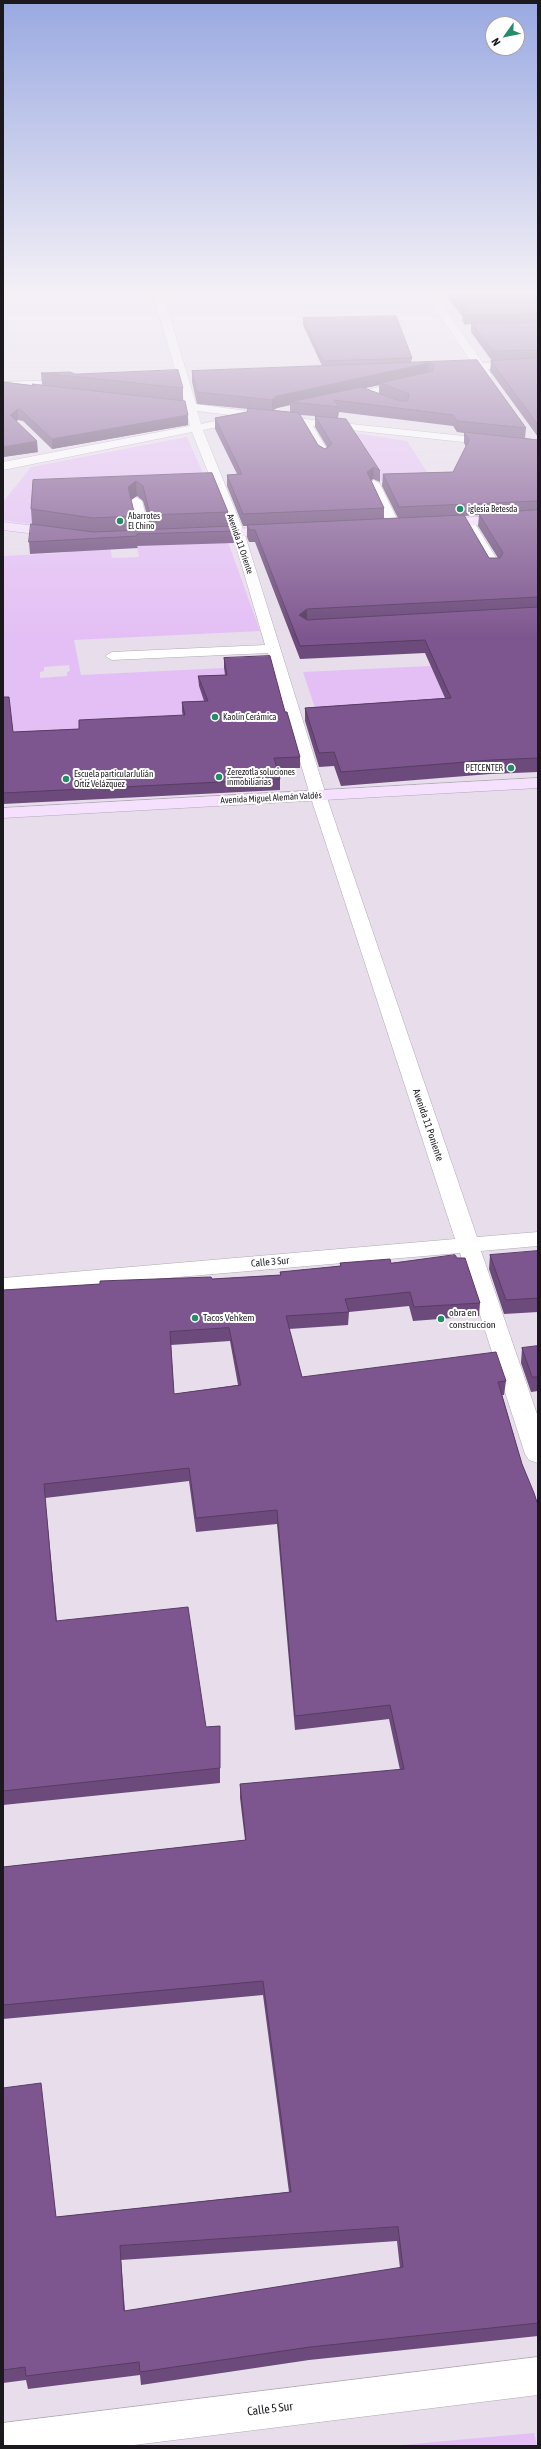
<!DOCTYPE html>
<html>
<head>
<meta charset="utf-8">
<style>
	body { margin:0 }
	#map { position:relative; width:541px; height:2449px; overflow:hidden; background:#e7ddeb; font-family:"Asap Condensed",sans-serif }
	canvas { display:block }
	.frame { position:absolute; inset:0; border:4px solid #1c191e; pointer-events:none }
	.north { position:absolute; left:485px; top:16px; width:40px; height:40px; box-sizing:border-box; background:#fff; border:1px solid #a4a3a5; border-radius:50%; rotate:237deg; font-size:11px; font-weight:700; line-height:16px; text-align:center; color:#1c191e }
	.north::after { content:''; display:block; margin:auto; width:14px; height:18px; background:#248c69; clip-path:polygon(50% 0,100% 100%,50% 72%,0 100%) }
</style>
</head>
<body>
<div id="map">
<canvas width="541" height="2449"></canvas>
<div class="frame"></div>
<div class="north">N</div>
</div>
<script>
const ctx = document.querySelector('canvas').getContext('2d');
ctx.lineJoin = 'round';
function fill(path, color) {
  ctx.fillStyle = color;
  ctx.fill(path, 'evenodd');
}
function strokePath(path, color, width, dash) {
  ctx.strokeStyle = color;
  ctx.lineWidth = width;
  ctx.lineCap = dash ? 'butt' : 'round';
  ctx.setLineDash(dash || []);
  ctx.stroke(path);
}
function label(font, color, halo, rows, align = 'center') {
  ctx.font = font + ' "Asap Condensed",sans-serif';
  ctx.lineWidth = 4;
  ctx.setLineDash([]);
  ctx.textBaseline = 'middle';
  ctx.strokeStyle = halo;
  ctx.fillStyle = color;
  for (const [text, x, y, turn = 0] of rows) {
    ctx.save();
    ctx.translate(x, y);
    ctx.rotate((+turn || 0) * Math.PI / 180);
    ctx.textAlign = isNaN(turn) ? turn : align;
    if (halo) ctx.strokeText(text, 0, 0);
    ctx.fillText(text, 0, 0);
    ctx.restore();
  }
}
fill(new Path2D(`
	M347,432L407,441L431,478L377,480Z
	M187,437L209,487L143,490L48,527L3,520V502L31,467Z
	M227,539L260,631L74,640L81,675L224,668L226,678L277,692L182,712L185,726L3,734V556L61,553L110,542L112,558L139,557L136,542ZM69,665L70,671L67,672V676L40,678V672L44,671V667Z
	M492,663L538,685L319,720L303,672Z
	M534,2433L537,2446H391Z`), '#e4bff5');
const street = new Path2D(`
	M153,294H163L196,404L305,419L538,444V450L313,426L331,456L325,459L319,456L301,425L248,418L247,421L203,430L244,532L326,795L477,1237L538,1232V1246L481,1251L538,1417V1463L529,1460L525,1454L460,1253L3,1292V1278L455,1239L310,795L268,653L112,660L105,656L112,652L265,645L232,532L192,432L3,470V462L190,426L186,409L173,405L178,402L185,403ZM197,411L239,416L201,424Z
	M425,294H435L483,363L538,361V367L488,369L492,376L487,379L483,378L478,370H448V366L473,364Z
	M72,380L76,381V385L3,388V382Z
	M409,380L413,381V385L345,401L340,398L341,396Z
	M374,480L380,484L400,525L398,528L394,529L388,525L368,484Z
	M136,497L142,501L151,536L149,539L145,540L139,536L130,501Z
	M468,518L474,522L501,566L499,569H489L487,566L462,522Z
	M538,2357V2395L126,2446H3V2423Z`);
const secondary = new Path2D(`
	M538,514V522L437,527L431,523L437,519Z
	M3,522L60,529L66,533L60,537L3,530Z
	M277,527L281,528L283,531L281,534L204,538L198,534L204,530Z
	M538,778V788L3,818V808Z`);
strokePath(street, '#b1a8b5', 1);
strokePath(secondary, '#b1a8b5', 1);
fill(street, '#fff');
fill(secondary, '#f5e1fe');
fill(new Path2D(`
	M444,294H538V437L490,371L491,361H492L471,332V324L465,325L462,321L463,317Z
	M303,318L412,358L411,363L477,360L526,428L525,438L538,440V772L490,774L341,786L334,766L319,767L305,721V708L445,698L425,653L300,659L255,542H249L247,537V526H243L227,486V475L237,474L215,429V418L247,412L248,409L197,404L192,382V371L322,366L303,325ZM379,385V394L365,388ZM290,405V412L273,410L277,408ZM339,412L453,426L457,432L464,433V443L466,447L453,472L383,474L382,486L398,518L384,519V508L371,480L373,479L380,482V471L338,418ZM300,415L315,416V427L327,447L325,449L318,445ZM479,515L478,526L498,558H489L464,516Z
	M41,373L75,374L183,388V401L188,425L52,449L23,421L18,420L16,421L38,452L3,457V382L32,385V384L42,385Z
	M212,473L228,512V526L233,531L234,543L137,546L138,548L30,554L29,542L32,524L31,509L33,480ZM137,496L143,501L151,529L136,530L135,516L131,500Z
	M224,658L285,712L300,757V768H277L280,779V790L3,804V697L13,732L79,729L183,716L182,712V702L204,701L199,686L198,676L225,675L224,668Z
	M538,1251V1312L504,1314L489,1269L490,1255Z
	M457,1258L480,1303L479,1316L413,1321L409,1306L349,1312L348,1325L289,1329L302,1377L506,1381L504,1395H502L522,1464L538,1505V2336L309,2360L141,2385L140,2375L28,2389L26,2380L3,2383V2088L56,2217L289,2192L263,1995L3,2019V1867L245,1840L240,1798V1784L400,1770L389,1719L295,1730L277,1524L196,1532L189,1481L45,1498L57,1621L206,1727L220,1726V1783L3,1805V1290L212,1279L280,1275V1272L340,1266V1263H391ZM230,1341L238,1385L174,1394L171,1345ZM397,2241L400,2268L125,2311L121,2260Z
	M538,1346V1391L531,1392L521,1363L522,1348Z`), '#6c4a7b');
fill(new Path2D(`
	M429,363L428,375L380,383L379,385L298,403L290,402V405L277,408L272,411V400L277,396Z
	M18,409V420L11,425L10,415Z
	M188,415V425L52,449V439Z
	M37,441L38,452L3,457V447Z
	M374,467L373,479L367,484V472Z
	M136,481L137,496L129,501L128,487Z
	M307,609V622L299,615Z`), '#583c64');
const building = new Path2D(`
	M452,294H538V314L465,315L463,312L467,311Z
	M396,316L412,358L323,361L303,318Z
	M538,322V350L493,351L471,323Z
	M538,358V425L491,361Z
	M477,360L526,428L457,421L453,415L334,400L339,407L290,402L361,387L400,401H408L409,394L380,383L433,371L434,365L429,363L277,396L272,400L197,392L192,371Z
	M178,370L183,388L41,373L70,372L75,374Z
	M3,382L34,386L32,384L185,401L188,415L52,439L22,411L18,409L10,415L37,441L3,447Z
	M248,408L299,413L318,445L325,449L332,444L315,416L346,419L380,471L374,467L367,472L384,508L243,514L227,475L242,474L215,418L247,412Z
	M464,432L538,440V501L399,507L383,474L453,472L469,440Z
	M212,473L228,512L150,515L143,486L136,481L128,487L135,516L93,518L31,509L33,480Z
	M538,510V597L307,609L299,615L307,620L538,607V758L491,760L341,772L334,752L319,753L305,708L451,698L425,640L300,646L255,530H249L247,525L464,515L489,558H500L503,553L479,514Z
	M31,524L93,532L232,526L233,531L137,534V536L29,542Z
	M270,656L285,712H287L300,757L274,758L280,779L3,793V697H9L13,732L79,729V720L185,715L182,702L208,701L198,676L227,675L224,658Z
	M538,1251V1298L506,1300L490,1255Z
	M455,1255L457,1258H465L480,1303L414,1307L410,1292L345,1299L349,1312L286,1316L302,1377L496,1352L506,1381L498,1382L522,1464L534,1493L538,1505V2323L310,2347L140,2372L139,2362L26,2376L25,2367L3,2370V2088L41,2083L56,2217L291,2192L263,1981L3,2005V1867L246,1840L240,1784L404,1769L390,1705L295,1716L277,1510L196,1518L189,1468L44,1484L56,1621L188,1607L206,1727L220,1726V1768L3,1791V1290L100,1284V1281L211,1277L212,1279L281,1275L280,1272L341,1266L340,1263L390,1259L391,1263ZM229,1328L241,1385L174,1394L170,1332ZM398,2227L403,2267L124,2311L120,2246Z
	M538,1346V1377H532L522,1348Z`);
fill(building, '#7e568f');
strokePath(building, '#583c64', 1);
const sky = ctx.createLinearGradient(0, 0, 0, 637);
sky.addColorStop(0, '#99a9e1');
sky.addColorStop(0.46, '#f4f0f6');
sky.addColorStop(1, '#f4f0f600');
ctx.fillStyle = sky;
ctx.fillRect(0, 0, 541, 637);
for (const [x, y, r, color] of [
	[460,509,4,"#248c69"],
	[120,521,4,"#248c69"],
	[215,717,4,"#248c69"],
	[511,768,4,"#248c69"],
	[219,777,4,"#248c69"],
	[66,779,4,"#248c69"],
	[195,1318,4,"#248c69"],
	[441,1319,4,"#248c69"]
]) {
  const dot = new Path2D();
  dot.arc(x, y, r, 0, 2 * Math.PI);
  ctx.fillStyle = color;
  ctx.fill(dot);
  strokePath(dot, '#fff', 1.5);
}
label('9px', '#1c191e', '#fff', [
	["iglesia Betesda",468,509],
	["Abarrotes",128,516],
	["El Chino",128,526],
	["Kaolin Cerámica",223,717],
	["PETCENTER",503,768,"right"],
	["Zerezotla soluciones",227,772],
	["inmobiliarias",227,782],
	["Escuela particularJulián",74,774],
	["Ortiz Velázquez",74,784]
], 'left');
label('9px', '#1c191e', '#fff', [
	["Avenida 11 Oriente",240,544,71],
	["Avenida Miguel Alemán Valdés",271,798,-3]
]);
label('10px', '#1c191e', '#fff', [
	["Avenida 11 Poniente",428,1125,71],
	["Calle 3 Sur",270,1262,-5]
]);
label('10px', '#1c191e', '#fff', [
	["obra en",449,1313],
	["construccion",449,1325],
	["Tacos Vehkem",203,1318]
], 'left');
label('12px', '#1c191e', '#fff', [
	["Calle 5 Sur",270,2409,-7]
]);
</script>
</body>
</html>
